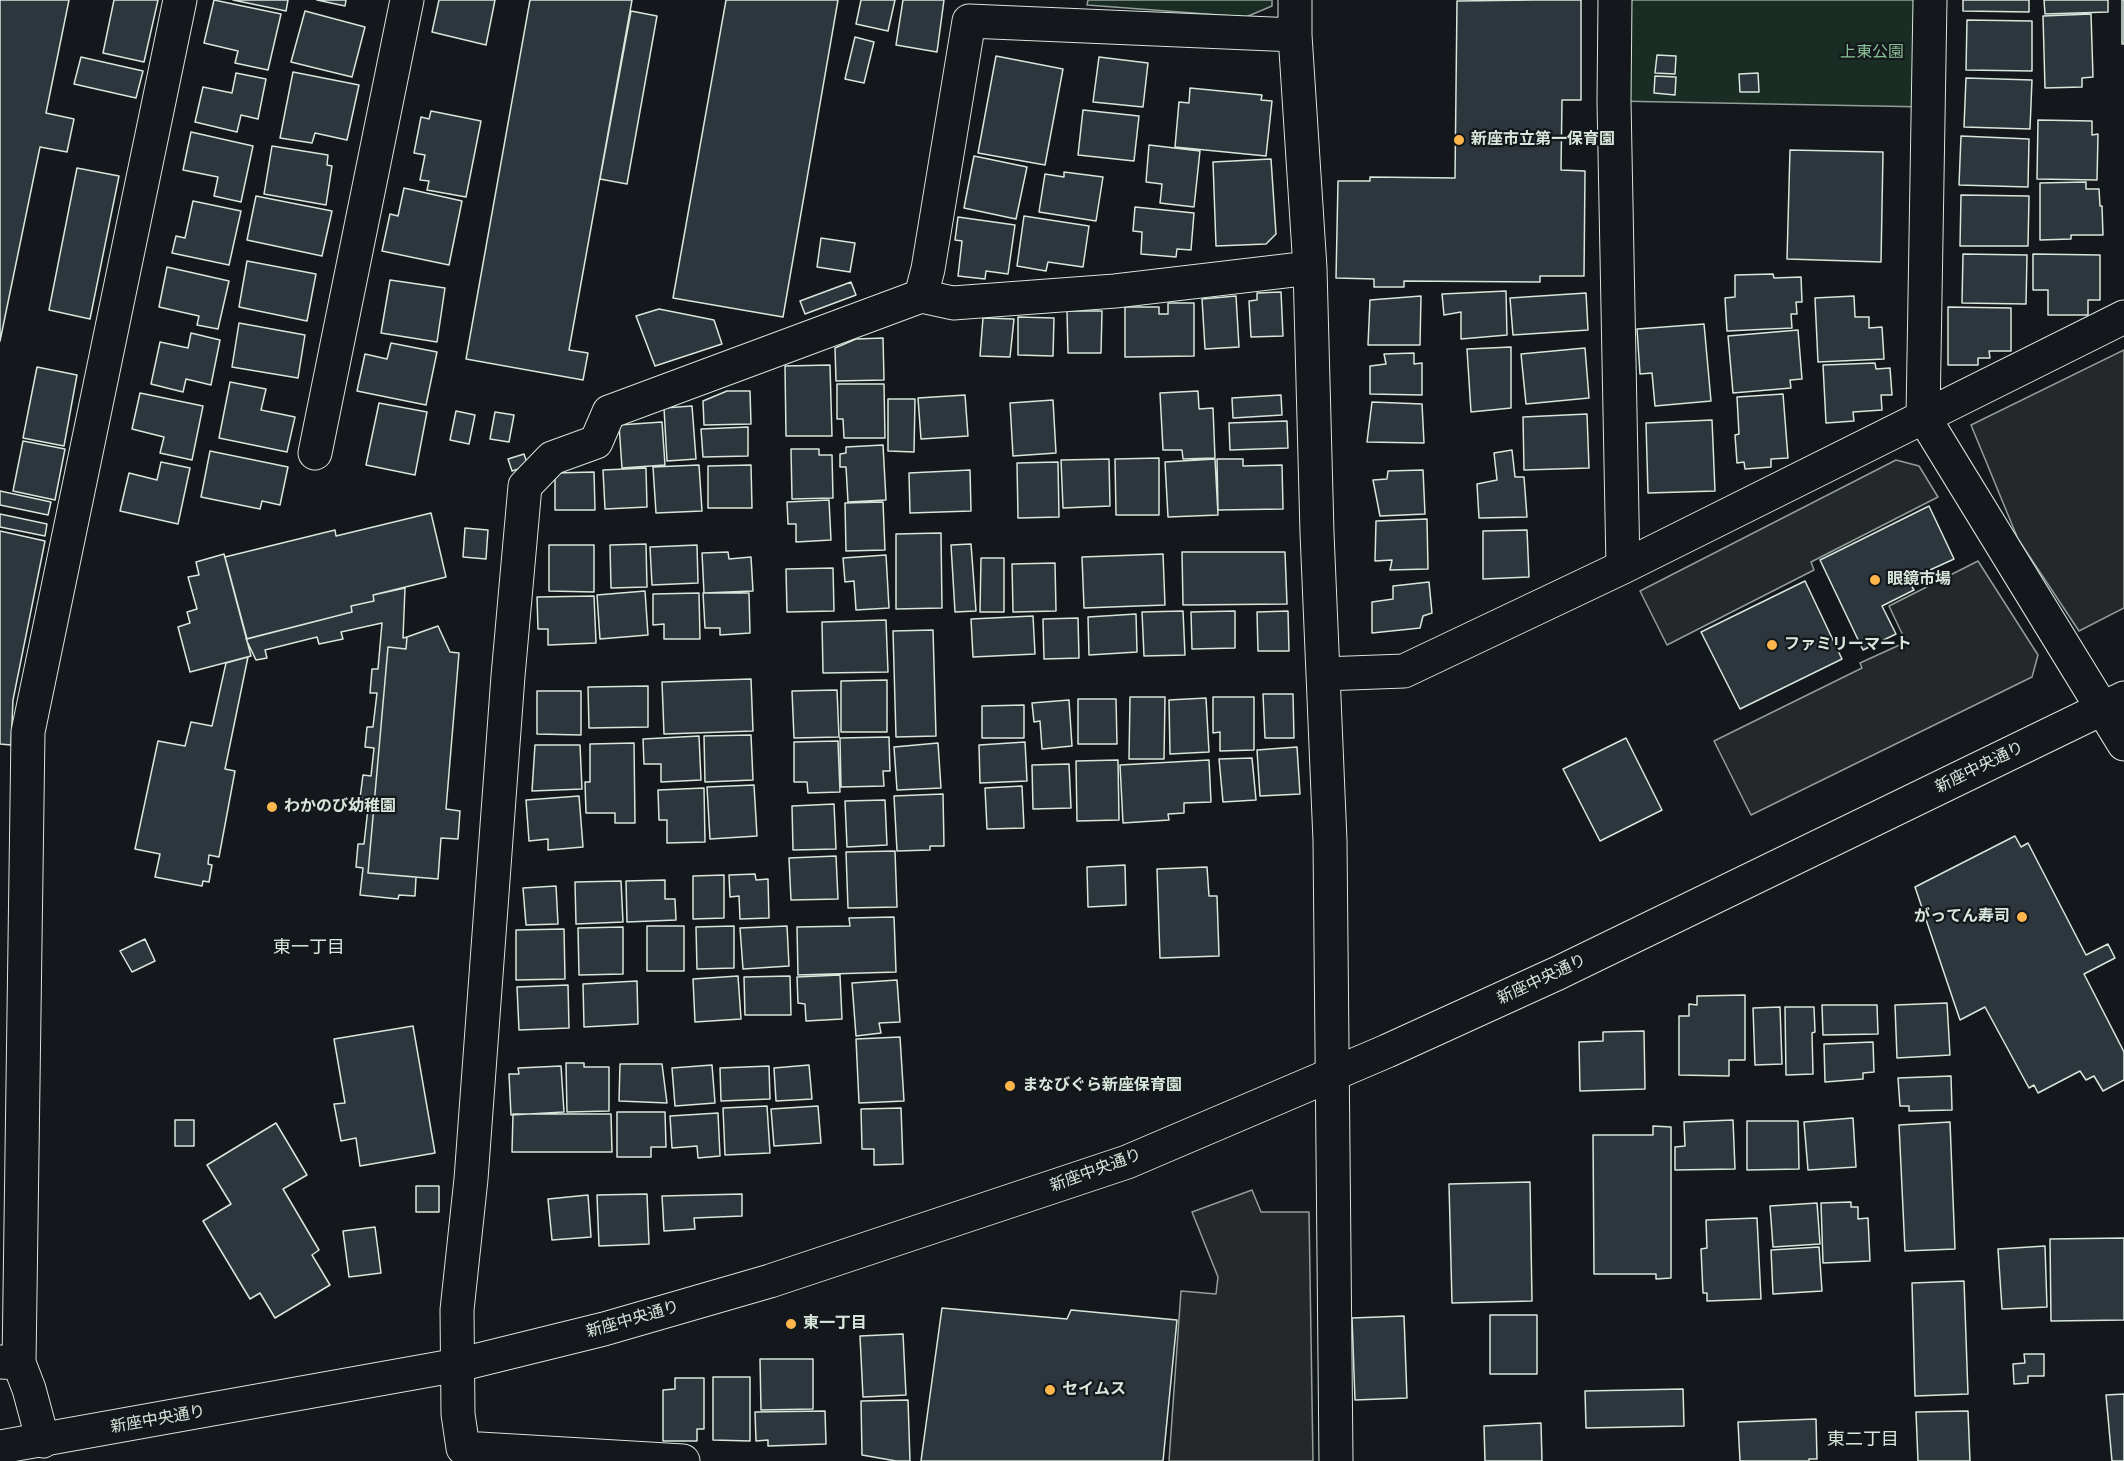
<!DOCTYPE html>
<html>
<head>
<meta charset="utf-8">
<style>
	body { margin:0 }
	canvas { display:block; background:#14181c }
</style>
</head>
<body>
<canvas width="2124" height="1461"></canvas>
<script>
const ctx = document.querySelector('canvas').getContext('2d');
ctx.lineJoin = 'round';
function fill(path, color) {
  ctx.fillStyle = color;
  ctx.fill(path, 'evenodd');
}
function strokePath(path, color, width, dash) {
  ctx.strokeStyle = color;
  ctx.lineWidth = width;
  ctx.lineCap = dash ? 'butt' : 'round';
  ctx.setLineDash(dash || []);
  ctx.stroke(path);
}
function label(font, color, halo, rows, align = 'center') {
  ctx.font = font + ' Roboto,"Noto Sans JP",sans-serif';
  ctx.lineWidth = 4.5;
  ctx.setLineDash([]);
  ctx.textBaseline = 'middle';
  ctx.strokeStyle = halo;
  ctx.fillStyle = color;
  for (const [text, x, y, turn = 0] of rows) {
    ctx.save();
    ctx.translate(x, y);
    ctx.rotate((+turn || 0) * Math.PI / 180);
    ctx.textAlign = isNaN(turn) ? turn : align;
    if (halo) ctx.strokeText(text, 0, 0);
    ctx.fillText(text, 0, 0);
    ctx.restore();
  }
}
const green = new Path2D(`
	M1088,0H1272V6L1246,17L1087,5Z
	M1615,0H1930L1928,107L1614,101Z`);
fill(green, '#1a2d24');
strokePath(green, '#939e99', 1.5);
const parking = new Path2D(`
	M2124,350V608L2079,631L2018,539L1971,425Z
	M1896,460L1919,466L1938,497L1811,562L1814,570L1667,645L1640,591Z
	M1978,561L2038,655L2032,677L1751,815L1714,741L1862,668L1860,663L1906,642L1889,606Z
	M1252,1190L1261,1212H1309L1313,1461H1169L1181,1291L1216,1294L1218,1277L1192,1212Z`);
fill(parking, '#24282b');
strokePath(parking, '#939e99', 1.5);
const building = new Path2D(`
	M0,0H69L46,113L74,119L67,152L40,147L0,341Z
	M114,0H158L144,62L103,53Z
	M214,0L281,14L268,70L235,63L238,51L204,43Z
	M233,0H288L286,11Z
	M317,0H346L345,6Z
	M439,0H495L486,45L432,32Z
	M530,0H632L569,350L588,353L583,380L466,359Z
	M726,0H838L783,317L673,298Z
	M861,0H895L888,31L856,24Z
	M903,0H944L937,52L896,45Z
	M1535,0H1581V100H1562L1561,170L1585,171L1584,276H1540V282L1404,281V287H1374V279L1336,278L1338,181H1370V177L1455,178L1457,1Z
	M1963,0H2029V12L1963,11Z
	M2044,0H2108V12L2045,14Z
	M2122,0H2124V44H2122Z
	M305,11L365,27L352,77L291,62Z
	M631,11L657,16L627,184L600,179Z
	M2091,14L2093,77L2082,78V87L2045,88L2043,16Z
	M1967,20L2032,21V71L1966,70Z
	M855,37L874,42L864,83L845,79Z
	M1657,55L1676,56L1675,74L1655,73Z
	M996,56L1063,69L1045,165L978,153Z
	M81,57L143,71L136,98L74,84Z
	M1099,57L1148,63L1143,107L1093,102Z
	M293,72L359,85L347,140L315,133L312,143L280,138Z
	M236,73L266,79L258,119L241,115L237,132L195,122L203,87L232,93Z
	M1758,73L1759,92H1740L1739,74Z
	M1655,76L1676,77L1675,95L1654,93Z
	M1966,78L2032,80L2030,129L1964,127Z
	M1190,88L1262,95L1261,100L1272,101L1266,156L1175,147L1179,102L1189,103Z
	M1083,110L1139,116L1134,161L1078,155Z
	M431,111L481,121L466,197L427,190L429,181L420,180L425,155L414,153L421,117L429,119Z
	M2038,120L2092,121V135L2098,134L2097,180L2037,179Z
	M191,132L253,146L241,202L214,196L218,177L183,170Z
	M1961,136L2029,139L2028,187L1959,185Z
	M1149,145L1200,151L1194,207L1160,203L1162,184L1146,182Z
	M272,146L328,155L327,165L332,166L326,205L264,194Z
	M1790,150L1883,152L1881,262L1787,259Z
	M974,156L1027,167L1016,219L964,208Z
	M1271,159L1276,234L1266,244L1216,246L1213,162Z
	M77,168L119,176L90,319L49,310Z
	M1064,172L1103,177L1096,221L1039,212L1045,174L1064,177Z
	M2086,182V189H2099L2100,206H2102L2103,235H2071V239L2040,240V183Z
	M404,188L462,201L449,265L382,251L390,214L398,216Z
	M1961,195L2029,196L2028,246H1960Z
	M256,196L332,211L322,256L247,240Z
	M193,201L241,211L229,265L172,253L176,236L185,238Z
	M1135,207L1194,213L1191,250L1177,249L1176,257L1141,254L1142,232L1133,231Z
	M1024,216L1089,226L1083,267L1048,262L1046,271L1017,266Z
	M958,217L1015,225L1008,274L986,271L985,279L958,276L962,241L955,240Z
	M821,238L855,243L850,272L817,267Z
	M1963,254L2027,255L2026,304L1962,303Z
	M2033,254L2100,255V300H2088V315H2048V290H2033Z
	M247,261L316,274L307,321L239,307Z
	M167,267L229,281L218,329L197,325L199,316L159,307Z
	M1773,274L1774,278L1801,277L1802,302H1796L1797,314H1791L1792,328L1727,331L1725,298L1735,297V275Z
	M390,280L445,288L437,342L381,333Z
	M851,282L856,295L805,314L800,301Z
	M1506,291L1507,335L1461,339V312L1444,315L1442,294Z
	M1281,292L1283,336L1251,337L1249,301L1257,300V293Z
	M1586,293L1588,330L1513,335L1510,298Z
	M1236,296L1239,347L1205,349L1202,299Z
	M1421,296L1420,345H1368L1370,300Z
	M1854,296L1855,317H1869V328L1882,327L1884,359L1818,362L1815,298Z
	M1168,303H1194V356L1125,357V307H1159V314H1168Z
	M1948,307L2011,308V351H1989L1990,358H1978V365H1948Z
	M659,309L714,320L722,344L655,366L636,316Z
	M1067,311H1102L1101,353H1068Z
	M1018,317L1054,318L1053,356L1018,355Z
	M983,318L1014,319L1010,357L980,356Z
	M239,323L305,335L298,378L232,367Z
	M1704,324L1711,401L1655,406L1652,373L1640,374L1637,329Z
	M1798,330L1802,379L1790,380L1791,388L1733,393L1728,336Z
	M191,333L220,340L211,385L186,379L183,392L151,384L160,342L188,348Z
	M883,338L884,380L836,381L835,348L856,339Z
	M391,343L437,352L426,405L357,391L365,354L387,359Z
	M1511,347V408L1471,412L1467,349Z
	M1585,348L1589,398L1526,404L1521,354Z
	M1414,353V364L1422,363V395L1370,394V366L1386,364L1384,354Z
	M1875,363L1876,369L1890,368L1892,395H1881L1882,410L1853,412L1854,421L1826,423L1823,365Z
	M830,365L832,436H786L785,366Z
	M37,367L77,375L64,446L23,438Z
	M230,382L266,389L261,410L295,417L287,452L219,438Z
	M837,384H884L885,438H844L843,419H837Z
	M727,391H750L751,424L704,425L703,401Z
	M1198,391L1199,409L1213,408L1215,458L1183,459L1182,450H1163L1160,393Z
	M140,393L203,406L192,460L160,453L164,437L132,429Z
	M1783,394L1788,458L1771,459V467L1745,469L1744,462L1737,463L1735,435L1739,434L1737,397Z
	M965,395L968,436L921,439L918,398Z
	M1281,395L1282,415L1233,418L1232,398Z
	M888,399H915L914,452L888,451Z
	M1053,400L1056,453L1013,456L1010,403Z
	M1372,402L1422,404L1424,443L1367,442Z
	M379,403L427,412L415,475L366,465Z
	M692,406L696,459L667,461L664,408Z
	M456,411L475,415L469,444L450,440Z
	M495,412L514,415L509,442L490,439Z
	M1587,414L1589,468L1524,470L1523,417Z
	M1712,420L1715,491L1648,493L1646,423Z
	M1287,421L1288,448L1230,450L1229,423Z
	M662,422L665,465L622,468L619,425Z
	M748,427V456L703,457L701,429Z
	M23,441L65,449L55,500L13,491Z
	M883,445L886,500L848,502L846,467H840V454L846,453V447Z
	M791,449H819V455H832L833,498L792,499Z
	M1512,450L1515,477H1524L1527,517L1479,518L1477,484L1497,480L1494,453Z
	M210,451L288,467L280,505L262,501L260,509L201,497Z
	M524,454L528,466L512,471L508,459Z
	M1159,458V515H1116L1115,459Z
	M1109,459L1110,506L1063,508L1061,460Z
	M1215,459L1218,515L1168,517L1165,462Z
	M1217,459H1243V466L1282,465L1283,509L1218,510Z
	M161,462L190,468L178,524L120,511L129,473L157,480Z
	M1058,462L1059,517L1018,518L1017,463Z
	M699,465L702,511L656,513L653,467Z
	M751,465L752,508H708V466Z
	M646,468L647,507L605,509L603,470Z
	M970,470L971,511L910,513L909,473Z
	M1423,470L1425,514L1380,516L1373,480L1387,479L1388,471Z
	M594,472L595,510H555V473Z
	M0,491L51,502L48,515L0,505Z
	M829,500L831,540L796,542V524H788L787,502Z
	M883,502L885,550L846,551L845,503Z
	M1929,506L1954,559L1930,570L1932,575L1911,585L1914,590L1882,606L1896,634L1863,650L1820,560Z
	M431,513L446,577L373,595L374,601L351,606L352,612L247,639L225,557L335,530L336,536Z
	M0,514L47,524L45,536L0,527Z
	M1427,519L1428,569L1390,570L1392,560L1375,561L1376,521Z
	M465,528L488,530L486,559L463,557Z
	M1527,530L1529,577L1483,579V531Z
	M0,531L45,541L13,700L11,745L0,744Z
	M941,533L942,608L896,609V534Z
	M646,544L647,587L611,588L610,545Z
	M971,544L976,611L955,612L951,545Z
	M549,545H594V592L549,591Z
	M697,545L698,583L652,585L650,547Z
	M728,552L729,559L751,557L753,591L704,593L702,553Z
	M1182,552H1285L1287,604L1183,605Z
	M224,554L251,656L190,672L178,627L190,623L187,612L197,609L188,577L199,575L196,562Z
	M1163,554L1165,605L1084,608L1082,557Z
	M886,555L889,608L856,610L854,581L845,582L843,558Z
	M981,558H1004V612H980Z
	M1055,563L1056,611L1013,612L1012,564Z
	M833,568L834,611L787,612L786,569Z
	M1805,581L1842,659L1740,709L1701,632Z
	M1429,582L1432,613L1423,616L1420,628L1372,633V602L1393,599V586Z
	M405,588L403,638L407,637L406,649L388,647L368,873L416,877L415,896L399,895L398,899L360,895L363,868L356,867L358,844H364L369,799L360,798L363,775L371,776L374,748L365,747L367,727H373L377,693H370L372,669H378L382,623L341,632L343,639L319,644L317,637L265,650L267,658L256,660L246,639L352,612L351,606L374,601L373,595Z
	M645,591L648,635L600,639L597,595Z
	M699,593L700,639H664V624L653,625V594Z
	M703,593H749L750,633L720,635V628H705Z
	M594,596L596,643L548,645V629H538L537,597Z
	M1183,611L1185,655L1144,656L1142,612Z
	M1235,611V648L1192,649L1191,612Z
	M1288,611L1289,651H1258L1257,612Z
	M1136,614L1137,652L1089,655L1088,617Z
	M1033,616L1035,654L973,657L971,619Z
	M1078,618L1079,658L1044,659L1043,619Z
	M886,620L888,672L823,673L822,622Z
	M438,626L450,652L459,653L446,809L460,811L458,839L441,838L438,879L368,873L388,647L406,649L407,637Z
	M933,630L936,736L896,737L893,631Z
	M248,657L225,769L235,771L219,857L209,855L208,864L212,865L209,882L203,881L202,886L155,877L160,854L135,849L158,741L185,746L191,722L212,726L226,663Z
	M751,679L753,731L664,734L662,682Z
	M887,680V732H841V681Z
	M648,686V727L589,728L588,687Z
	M837,690L839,737L794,738L792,691Z
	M537,691H581V735L537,734Z
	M1263,694H1293L1294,738H1265Z
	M1130,697H1165L1164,759H1129Z
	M1213,697H1254V750L1220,751V732L1213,733Z
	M1206,698L1209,752L1170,754L1169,700Z
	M1078,699H1116L1117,744H1078Z
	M1069,700L1072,746L1042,749L1040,721L1034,722L1032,703Z
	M1024,705V738H982V706Z
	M751,735L753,780L705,782L704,736Z
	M699,736L701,780L661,782V764H644L643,739Z
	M889,737L890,771H883L884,786L841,787L840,738Z
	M1626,738L1662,810L1600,841L1563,769Z
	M838,741L840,792L808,793L807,782H794V742Z
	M1025,742L1027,781L980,783L979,745Z
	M634,743L635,823H615V813H586L585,782H590V744Z
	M938,743L941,788L897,790L894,747Z
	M535,745H580L582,789L532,791Z
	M1297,747L1300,794L1260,796L1257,750Z
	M1252,758L1256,800L1223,802L1219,759Z
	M1118,760L1119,820L1077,821L1076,761Z
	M1209,760L1211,802L1184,803V813L1168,814L1169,820L1123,823L1120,765Z
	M1069,764L1071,808L1033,809L1032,765Z
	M754,785L757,836L710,839L707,787Z
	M1022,786L1024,828L987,829L985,788Z
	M704,788L705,842L667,843V820H659L658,790Z
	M943,794L944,846H930V850L897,851L894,796Z
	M579,796L583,847L548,850V839L529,841L526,800Z
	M885,800L887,845L847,847L845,801Z
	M834,804L836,849L793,850L792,806Z
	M2015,836L2021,847L2028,843L2086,955L2108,944L2115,958L2084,974L2124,1052V1080L2103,1091L2094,1076L2086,1080L2080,1071L2038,1093L2034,1085L2029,1088L1985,1007L1960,1020L1915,887Z
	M895,851L897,907L848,908L846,852Z
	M836,856L838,899L791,900L789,858Z
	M1125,865L1126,905L1088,907L1087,867Z
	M1207,867L1209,896H1217L1219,956L1160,958L1157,869Z
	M755,874L756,880L768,879L769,918L740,919L739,896L730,897L729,875Z
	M724,875V918L693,919V876Z
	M665,880V899H675L676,920L627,922L626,881Z
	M621,881L623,922L576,924L575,882Z
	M556,886L558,924L526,925L523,888Z
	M894,917L896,972L798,975L797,927L850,926L849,918Z
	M647,926H684V971H647Z
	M734,926V968L697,969L696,927Z
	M787,926L789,966L743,969L740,928Z
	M623,927V974L579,975L578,928Z
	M564,929L565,979L516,980V930Z
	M145,939L155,961L132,972L120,951Z
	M840,975L842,1019L806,1021L805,1004L798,1003L797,977Z
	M738,976L741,1019L695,1022L693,979Z
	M790,976L791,1015H745L744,977Z
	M897,980L900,1022L879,1023L881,1033L856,1036L852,983Z
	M637,981L638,1024L584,1027L583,984Z
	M568,985L569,1028L519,1030L517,987Z
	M1745,995V1060H1729V1076L1679,1075V1016H1689V1004L1697,1005V996Z
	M1947,1003L1950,1055L1897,1058L1895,1005Z
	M1822,1005H1877L1878,1034L1823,1035Z
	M1780,1007L1782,1064L1755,1065L1753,1008Z
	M1785,1007H1814L1815,1032L1812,1033L1813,1074L1786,1075Z
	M413,1026L435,1153L360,1166L356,1138L341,1141L334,1104L345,1103L334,1039Z
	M1644,1031L1645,1089L1580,1091L1579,1042L1603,1041V1032Z
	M900,1037L904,1101L859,1103L856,1039Z
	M1873,1042L1874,1072L1863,1073V1079L1825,1082L1824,1044Z
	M566,1063H584V1067H609V1111L567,1112Z
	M620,1064H662L667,1103L619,1101Z
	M712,1065L715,1103L675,1106L672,1068Z
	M809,1065L812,1099L776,1101L774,1068Z
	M561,1066L564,1112L511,1115L509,1074H519L518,1068Z
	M769,1066L770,1099L721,1101L720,1068Z
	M1951,1076L1952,1110L1909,1111V1106H1900L1898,1078Z
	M767,1106L770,1153L725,1155L723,1108Z
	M818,1106L821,1143L774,1146L771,1109Z
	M901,1108L903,1164L874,1165V1149H862L861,1109Z
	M617,1112H665L666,1147H651V1157H617Z
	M718,1113L720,1156L698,1158L697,1146L672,1148L670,1116Z
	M513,1114H611L612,1152H512Z
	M1853,1118L1856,1167L1808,1170L1804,1122Z
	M175,1120H194V1146H175Z
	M1733,1120L1735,1169L1675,1170V1147L1685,1146L1684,1122Z
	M1747,1121H1798L1799,1169L1747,1170Z
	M1950,1122L1955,1249L1905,1251L1899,1125Z
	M276,1123L307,1175L283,1189L319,1250L312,1255L330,1285L275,1318L260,1293L250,1299L203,1221L231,1204L207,1165Z
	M1653,1126L1671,1127V1278L1656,1279V1274H1594L1593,1135H1653Z
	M1530,1182L1532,1301L1452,1303L1449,1184Z
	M416,1186H439V1212H416Z
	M647,1194L649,1244L599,1246L597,1195Z
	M742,1194V1216L694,1218L695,1229L664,1231L662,1196Z
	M588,1195L591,1237L552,1240L548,1199Z
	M1851,1202V1207H1858V1219L1868,1218L1870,1261L1823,1263L1821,1203Z
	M1817,1203L1820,1244L1773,1247L1770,1206Z
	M1757,1218L1761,1299L1707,1301V1293H1703L1701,1249L1707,1248L1706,1220Z
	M375,1227L381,1273L349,1277L343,1231Z
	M2124,1238V1320L2051,1321L2050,1239Z
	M2045,1246L2047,1307L2002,1309L1998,1249Z
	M1819,1247L1822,1291L1773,1294L1771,1250Z
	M1964,1281L1968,1394L1915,1396L1912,1283Z
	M942,1308L1067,1319L1071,1310L1177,1320L1163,1461H921Z
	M1490,1315H1537V1374H1490Z
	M1404,1316L1407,1398L1355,1400L1352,1318Z
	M903,1334L906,1395L863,1397L860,1336Z
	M2024,1354H2044V1376H2028V1383L2014,1384L2013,1364L2025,1363Z
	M760,1359H813V1409L761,1410Z
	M713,1377H750V1441L713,1440Z
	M675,1378H704V1429H697V1441H663V1390L675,1389Z
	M1683,1389L1684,1426L1586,1428L1585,1391Z
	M2124,1394V1461H2112L2106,1395Z
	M908,1400L910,1461H896L862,1455L861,1401Z
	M825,1411L826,1444L768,1446V1440L756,1441L755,1412Z
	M1968,1411L1970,1461H1918L1916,1412Z
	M1816,1419L1817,1459H1809V1461H1740L1738,1422Z
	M1541,1423L1542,1461H1485L1484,1426Z`);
fill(building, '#2c363c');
strokePath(building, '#d8e6dc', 1.5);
const street = new Path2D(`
	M1295,0V35L1310,268L1317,533L1323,674
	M1615,0L1614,101L1623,567
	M1930,0L1923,416L2124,744
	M921,296L953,303L1115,291L1310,268
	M315,453L407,0
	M0,1362L19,1363L29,1389L43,1441
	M19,1363L28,732L180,0
	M683,1461L463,1448L458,1414L457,1310L471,1179L508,676L525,486L552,458L596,442L609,412L921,296L928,269L969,21L1295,35
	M1336,1461L1330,841L1323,674L1404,671L1623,567L2124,317`);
const secondary = new Path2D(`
	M0,1447L458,1365L604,1329L770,1281L1127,1162L1387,1051L1558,973L2124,698`);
strokePath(street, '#d8e6dc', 35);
strokePath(secondary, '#d8e6dc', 35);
strokePath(street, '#14181c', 33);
strokePath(secondary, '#14181c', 33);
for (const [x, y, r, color] of [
	[1459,140,6,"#ffb74d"],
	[1875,580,6,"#ffb74d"],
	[1772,645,6,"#ffb74d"],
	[272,807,6,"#ffb74d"],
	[2022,917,6,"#ffb74d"],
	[1010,1086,6,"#ffb74d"],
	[791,1324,6,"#ffb74d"],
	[1050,1390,6,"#ffb74d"]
]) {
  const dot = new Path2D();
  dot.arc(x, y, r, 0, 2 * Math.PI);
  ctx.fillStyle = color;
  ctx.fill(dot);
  strokePath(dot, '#14181c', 2);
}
label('16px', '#8ac095', '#14181c', [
	["上東公園",1872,53]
]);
label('bold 16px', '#d8e6dc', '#14181c', [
	["新座市立第一保育園",1471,140],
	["眼鏡市場",1887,580],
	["ファミリーマート",1784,645],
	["わかのび幼稚園",284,807],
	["がってん寿司",2010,917,"right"],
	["まなびぐら新座保育園",1022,1086],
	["東一丁目",803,1324],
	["セイムス",1062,1390]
], 'left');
label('16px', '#d8e6dc', '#14181c', [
	["新座中央通り",1980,768,-26],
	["新座中央通り",1542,980,-25],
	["新座中央通り",1096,1171,-20],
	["新座中央通り",633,1320,-16],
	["新座中央通り",158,1420,-10]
]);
label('18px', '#d8e6dc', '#14181c', [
	["東一丁目",309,948],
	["東二丁目",1863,1440]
]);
</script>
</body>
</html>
